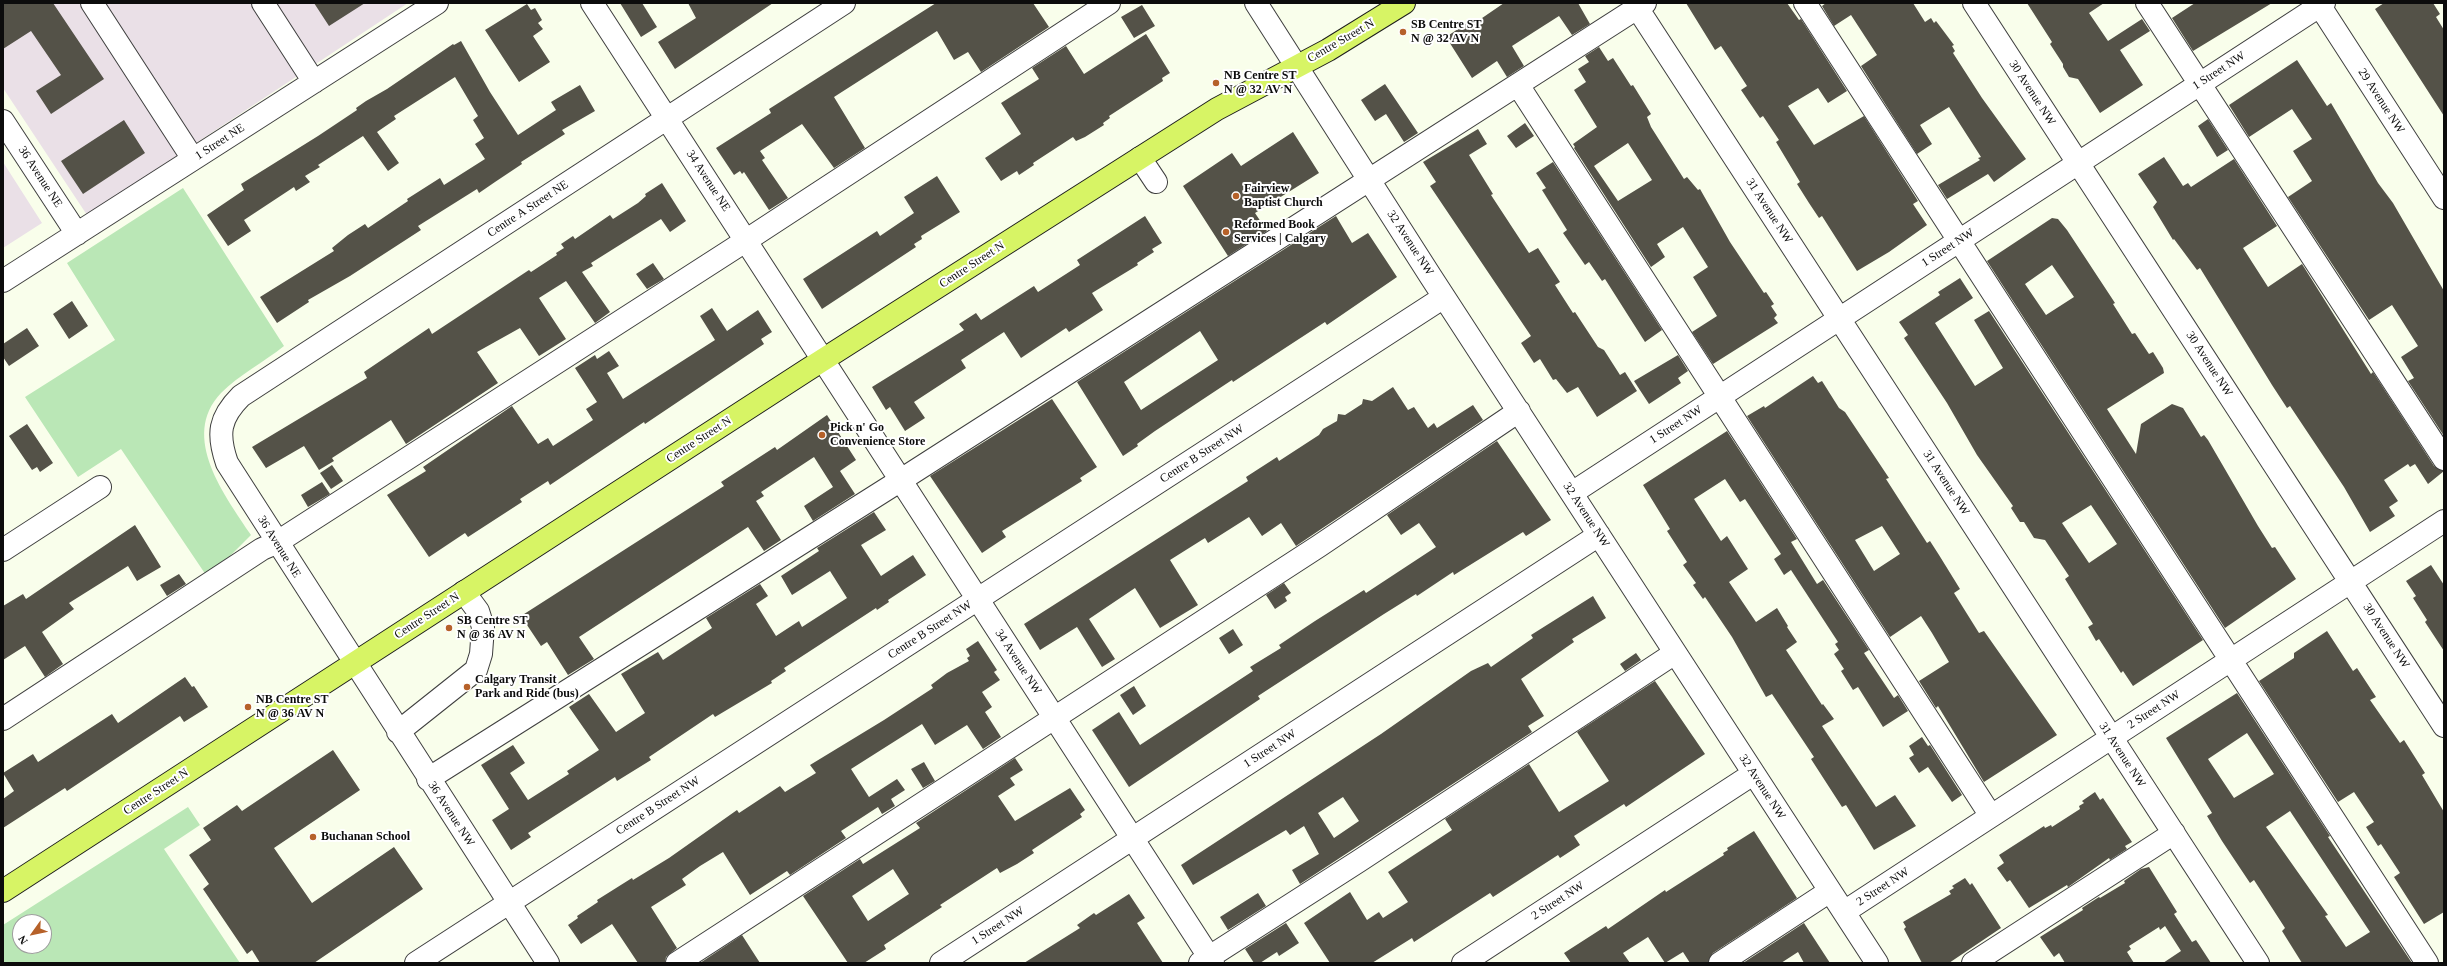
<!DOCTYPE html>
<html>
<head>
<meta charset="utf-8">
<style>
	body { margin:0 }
	#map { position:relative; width:2447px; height:966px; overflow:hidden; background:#f9feeb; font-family:"Times New Roman",serif }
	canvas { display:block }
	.frame { position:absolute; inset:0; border:4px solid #0c0c0c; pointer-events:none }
	.north { position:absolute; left:12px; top:914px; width:40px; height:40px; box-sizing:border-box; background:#fff; border:1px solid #9e9e9e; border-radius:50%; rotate:237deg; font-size:11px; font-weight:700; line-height:16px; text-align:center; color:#0c0c0c }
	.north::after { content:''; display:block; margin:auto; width:14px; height:18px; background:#b66129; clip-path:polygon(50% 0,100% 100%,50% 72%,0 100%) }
</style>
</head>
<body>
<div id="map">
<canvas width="2447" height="966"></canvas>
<div class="frame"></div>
<div class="north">N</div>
</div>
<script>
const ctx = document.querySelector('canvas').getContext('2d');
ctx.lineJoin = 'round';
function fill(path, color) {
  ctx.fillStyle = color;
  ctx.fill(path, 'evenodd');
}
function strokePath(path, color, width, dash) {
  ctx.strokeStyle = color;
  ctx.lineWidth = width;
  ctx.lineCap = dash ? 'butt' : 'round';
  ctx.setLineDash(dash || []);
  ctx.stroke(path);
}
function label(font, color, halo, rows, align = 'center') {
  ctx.font = font + ' "Times New Roman",serif';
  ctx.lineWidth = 4;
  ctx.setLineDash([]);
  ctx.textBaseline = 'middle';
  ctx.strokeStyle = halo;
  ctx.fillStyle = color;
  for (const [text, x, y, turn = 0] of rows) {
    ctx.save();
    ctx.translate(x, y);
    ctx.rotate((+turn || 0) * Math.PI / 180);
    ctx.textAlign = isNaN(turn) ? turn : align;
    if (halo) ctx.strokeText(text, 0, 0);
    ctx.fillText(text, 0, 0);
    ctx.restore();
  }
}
fill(new Path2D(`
	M3,3H408L87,215L3,88Z
	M3,162L42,223L3,248Z`), '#eae0e7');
fill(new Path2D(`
	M183,188L284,346C264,362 239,375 221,393C179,437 226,497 251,535L208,578L121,449L78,477L25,397L115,340L67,263Z
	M188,807L200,825L164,849L240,963H3V925ZM20,922H44V946H20Z`), '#bae7b6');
fill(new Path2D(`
	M3,3H53L104,79L51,114L36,91L61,75L31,31L3,49Z
	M314,3H365L329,26Z
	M620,3H642L657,27L641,37Z
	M688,3H773L675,69L658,42L696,18Z
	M936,3H1033L1049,27L981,72L968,52L954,60L937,31L834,97L865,148L834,168L802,124L760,151L765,158L762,160L788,198L769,210L744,172L742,174L740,171L734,175L716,148L771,113L769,109Z
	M1504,3H1578L1590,24L1572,35L1559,16L1512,46L1524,66L1507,77L1497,61L1472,78L1446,37L1467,23L1469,27Z
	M1686,3H1787L1799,20L1801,19L1847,91L1828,103L1818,88L1788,106L1814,145L1864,116L1918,201L1913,204L1927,225L1889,252L1857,271L1822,216L1819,218L1809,203L1797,184L1800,182L1776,142L1779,140L1763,116L1760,118L1741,90L1747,86L1721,46L1715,50Z
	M1826,3H1913L1925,22L1931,18L1934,23L1936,21L1954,45L1952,46L1955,51L1953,53L1982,98L2026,159L1994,182L1988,174L1947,199L1938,185L1980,160L1978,158L1981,157L1949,107L1920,125L1932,144L1917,154L1861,66L1877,55L1851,15L1834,26L1822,6Z
	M2027,3H2104L2089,13L2108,41L2142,19L2150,31L2120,50L2143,85L2100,113L2078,79L2069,77L2063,67V64L2050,44L2052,42Z
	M2195,3H2272L2193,51L2172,18Z
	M2384,3H2433L2440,14L2436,17L2444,30V116L2375,9Z
	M527,4L531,10L535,8L542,20L538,23L543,29L533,36L550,62L519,82L485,30Z
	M1142,5L1155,26L1134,38L1121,17Z
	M1146,34L1170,73L1162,78L1163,81L1109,116L1110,118L1103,123L1104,125L1085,137L1076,141L1073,137L1033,163L1034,165L1019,175L1017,171L1001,181L985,158L1021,134L1001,103L1039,79L1032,68L1066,46L1084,74Z
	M461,41L490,92L518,135L556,110L551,102L580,85L595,111L562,130L565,134L521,162L522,164L495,182L479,193L477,189L418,226L421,230L350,276L308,300L309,302L277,323L260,297L334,251L332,248L348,235L365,224L368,228L408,201L407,199L440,178L444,185L485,159L475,144L484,138L473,120L478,116L455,77L394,116L396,119L377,132L399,163L388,171L363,136L318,165L320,167L305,176L310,182L296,191L294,187L244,220L251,231L228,246L207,215L244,190L241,184L318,136L357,110L356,108L366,101L387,89L453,44L454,45Z
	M1599,47L1608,61L1613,58L1631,86L1633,85L1651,114L1647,117L1651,127L1684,179L1687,177L1698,190L1700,189L1730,242L1764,293L1766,292L1774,304L1771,306L1777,315L1774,318L1778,323L1713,364L1692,332L1717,316L1693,277L1708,267L1683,227L1657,244L1665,257L1651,267L1574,148L1575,147L1573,144L1597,127L1574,90L1586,82L1578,69L1589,62L1585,56ZM1628,143L1652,180L1618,201L1594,166Z
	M2297,60L2327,106L2331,103L2378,183L2393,203L2444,291V436L2408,381L2414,378L2401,357L2418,346L2392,305L2369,320L2288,197L2312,181L2293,151L2312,139L2292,109L2249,137L2229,105Z
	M1385,84L1418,133L1404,142L1386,114L1375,121L1361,100Z
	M2208,119L2228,150L2217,157L2198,126Z
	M124,120L145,153L83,194L61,161Z
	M1525,123L1534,136L1516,148L1507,136Z
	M1478,129L1487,144L1469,155L1493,194L1491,195L1529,253L1538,248L1560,282L1555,285L1573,313L1575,312L1598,347L1604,350L1620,375L1625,372L1637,391L1597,417L1578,387L1567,393L1556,379L1553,380L1540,359L1534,363L1521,343L1531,336L1430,186L1436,182L1423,162Z
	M1293,132L1319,173L1255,213L1267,231L1228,256L1183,186L1232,153L1241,166Z
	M2164,157L2183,186L2188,183L2191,187L2234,159L2277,226L2243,248L2268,287L2302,264L2371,374L2373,372L2434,466L2444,471L2428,484L2415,464L2410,467L2408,464L2384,480L2398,501L2389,507L2395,516L2370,532L2344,487L2290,406L2287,408L2272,385L2200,268L2197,270L2174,239L2173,240L2153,207L2157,202L2138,174Z
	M1553,162L1662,330L1645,342L1605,279L1602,281L1589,262L1585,265L1563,233L1567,230L1542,190L1546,188L1536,173Z
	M937,176L960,212L921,236L922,239L914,244L916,247L822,309L803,279L877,231L880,236L914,213L904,197Z
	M662,183L686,221L670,232L661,219L591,263L593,266L582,272L610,312L595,323L566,281L539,298L566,339L539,356L520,328L477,352L498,383L406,444L391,420L332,458L334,461L319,470L304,446L266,468L252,447L367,378L364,372L429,328L432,334L529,270L531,272L557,255L556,253L564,248L561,244L573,236L575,239L610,215L613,219L638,203L646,196L645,194Z
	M1145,216L1162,243L1152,249L1154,252L1137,263L1138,265L1092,293L1103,310L1069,332L1066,328L1021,358L1004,332L961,360L966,368L914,402L925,418L905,431L890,407L886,410L872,387L964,330L959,324L976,313L981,320L1034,286L1038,292L1080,265L1077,260Z
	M1336,216L1352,243L1368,233L1397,277L1327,325L1325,322L1233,382L1232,380L1155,431L1137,444L1138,446L1123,456L1077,382ZM1200,331L1218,360L1141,410L1124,382Z
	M2052,218L2058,219L2067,230L2115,303L2113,304L2132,334L2135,333L2149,354L2153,352L2163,368L2164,373L2107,409L2136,454L2141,424L2172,404L2183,408L2201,437L2204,435L2208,440L2258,526L2272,548L2275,547L2296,579L2225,628L1987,261ZM2052,265L2074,297L2046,315L2025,284Z
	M653,263L664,279L647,289L636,274Z
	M1960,278L1973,298L1935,323L1975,386L2003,368L1974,320L1989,311L2203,640L2133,686L2123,671L2121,673L2099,639L2096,641L2088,627L2093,624L2065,579L2069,576L2045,540L2034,538L2024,522H2020L2011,508L2013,506L1977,455L1947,403L1904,338L1908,335L1899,322L1940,295L1938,292ZM2091,505L2117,544L2089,563L2062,523Z
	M72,301L88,326L69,339L53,314Z
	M712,308L727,331L758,310L772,332L761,339L764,344L645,424L644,422L550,485L548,481L520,499L522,502L468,537L465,533L429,557L387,495L426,471L423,467L512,406L538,444L548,438L553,446L593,420L586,409L597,402L575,368L595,355L597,359L609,351L619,366L607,373L623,399L715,340L700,316Z
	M27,328L39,346L9,366L3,357V344Z
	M1678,355L1688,371L1678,378L1681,383L1649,404L1634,381Z
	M1813,376L1818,383L1822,381L1839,408L1845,412L1889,478L1886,479L1927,543L1930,541L1939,555L1960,589L1954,593L1979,633L1984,631L2057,735L1984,782L1938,706L1936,708L1919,681L1949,662L1932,633L1921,616L1890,637L1747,416L1764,406L1765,408ZM1882,526L1900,554L1874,571L1855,540Z
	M1393,387L1408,410L1414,407L1428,428L1434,423L1437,428L1473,405L1483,420L1296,546L1281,523L1262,536L1249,517L1208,543L1205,538L1170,560L1198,605L1160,628L1135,588L1089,619L1115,659L1102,667L1077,627L1040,650L1024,624L1248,481L1246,477L1277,457L1279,461L1319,435L1323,429L1337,421L1338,414L1345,415L1362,404L1363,399L1372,401Z
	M1052,399L1097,467L1080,478L1082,481L1002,531L1006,537L982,553L930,476Z
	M827,415L856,460L840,471L855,494L813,521L804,506L833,487L814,457L761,492L764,496L756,501L781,540L764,551L748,527L579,637L594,659L568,675L547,642L541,646L521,616L724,486L721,482L775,447L777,450Z
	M27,424L53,463L40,472L37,467L32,470L9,436Z
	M1727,431L1797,539L1791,542L1817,584L1823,580L1869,650L1864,653L1894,698L1898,695L1908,711L1883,727L1858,687L1853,690L1841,671L1844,669L1834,654L1839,650L1835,644L1838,642L1791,570L1784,575L1774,559L1781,554L1745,499L1740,502L1725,479L1694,499L1721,541L1727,536L1748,569L1729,582L1756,622L1777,608L1788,626L1787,627L1797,642L1786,650L1822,705L1823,704L1834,719L1822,726L1876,807L1895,795L1916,826L1874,850L1846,805L1842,807L1811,759L1814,757L1772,694L1766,697L1732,637L1705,597L1703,599L1693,585L1696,583L1683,565L1687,562L1667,531L1670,529L1643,485Z
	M1497,441L1551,520L1526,536L1523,532L1454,575L1453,572L1417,596L1416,594L1384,614L1258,696L1260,699L1129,787L1092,730L1119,712L1140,745L1253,671L1250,667L1281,648L1279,645L1315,621L1364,590L1366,593L1436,547L1419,523L1401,535L1387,515Z
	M332,465L343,481L331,489L320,473Z
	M322,482L330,494L308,507L301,495Z
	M874,512L886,530L861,545L881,576L913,555L926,575L888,600L889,602L877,610L876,608L784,668L786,671L771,681L772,683L715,717L713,714L649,757L651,760L617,781L615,777L528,833L531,837L511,850L492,820L509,809L481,765L513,745L525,763L510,773L528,800L569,774L567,771L599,750L569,707L589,694L616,732L645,713L621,674L658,652L663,660L712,628L706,618L760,584L768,596L756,604L776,636L799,621L802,627L847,598L830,571L792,595L781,576L819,551L817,548Z
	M135,525L161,567L137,581L128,566L69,603L74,609L42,632L63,664L45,677L25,646L3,660V606L23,594L26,599Z
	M2431,565L2444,585V651L2425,622L2427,620L2413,598L2416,596L2406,581Z
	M179,574L186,584L167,596L160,585Z
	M1284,583L1291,593L1285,597L1287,601L1275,609L1266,595Z
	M1593,596L1606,618L1572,639L1574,642L1521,679L1544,716L1528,726L1532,732L1300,884L1292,870L1319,854L1304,826L1290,835L1286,830L1193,885L1181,865L1381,734L1471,671L1488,663L1491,667L1533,638L1531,635ZM1343,797L1359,821L1334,838L1318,813Z
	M1233,629L1243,645L1229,654L1219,638Z
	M2327,631L2353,671L2357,668L2376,697L2370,700L2400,743L2404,740L2425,773L2422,775L2444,812V912L2424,924L2394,877L2400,873L2381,844L2378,846L2366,827L2374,822L2354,792L2338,802L2259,681L2294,658V653Z
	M978,641L997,670L994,672L1000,680L982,692L992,707L985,712L1001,737L983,749L967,725L935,745L922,724L851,769L869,797L897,779L905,790L891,799L895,806L882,814L878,807L841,831L846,838L790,875L787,871L750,895L723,852L700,866L682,879L686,885L651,907L677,948L666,957L665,963H638L612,924L581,944L568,925L578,918L577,916L598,902L597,900L632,878L633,880L669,858L737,810L739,813L780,786L785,792L816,773L810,765L884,720L933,688L931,685L947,673L969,661L967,658L970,656L966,649Z
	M1636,653L1641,660L1625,671L1620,664Z
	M185,677L192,687L194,686L208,707L184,722L180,716L67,791L65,788L3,828V799L14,791L3,773L33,754L38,762L112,714L118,723Z
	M1655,681L1705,754L1699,758L1626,807L1624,804L1574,836L1580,845L1560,858L1558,855L1493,897L1490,893L1414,942L1412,938L1372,963H1330L1304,923L1350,892L1367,920L1379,912L1383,918L1408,902L1388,872L1452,830L1445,819L1529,764L1559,812L1609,781L1577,732Z
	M1134,686L1146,706L1133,715L1120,695Z
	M2237,693L2330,836L2328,837L2412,963H2302L2282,931L2285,928L2254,880L2250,883L2222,841L2207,816L2212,813L2166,738ZM2247,733L2274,774L2234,798L2208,759ZM2290,811L2370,932L2346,947L2325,916L2328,915L2266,827Z
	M1922,737L1928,746L1930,745L1962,795L1952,802L1928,767L1919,773L1909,758L1914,755L1909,746Z
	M333,750L360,790L274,848L312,903L394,847L423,889L314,963H260L252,950L247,954L203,889L209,884L189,855L211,840L203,828L237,805L242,811Z
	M1015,758L1023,770L1010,778L1015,785L998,796L1015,821L1070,788L1085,810L1080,814L1082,817L1032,850L1034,853L1017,864L1000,873L997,868L940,905L942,907L884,945L886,949L864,963H848L803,896L860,859L863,864L920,828L916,823ZM893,869L909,894L868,921L852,896Z
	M924,762L935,781L923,788L911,769Z
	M2095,792L2100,800L2103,798L2132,842L2125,846L2127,849L2110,860L2109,858L2068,887L2067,885L2029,908L2010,880L2007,882L1997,868L2004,863L1999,855L2044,826L2045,828L2051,825L2052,827L2080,809L2079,806L2084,803L2082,801Z
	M1754,831L1797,898L1713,953L1708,963H1690L1683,952L1665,963L1648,937L1623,953L1630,963H1571L1564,953L1606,926L1608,929L1665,890L1666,892L1724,855L1723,853L1728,850L1727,848Z
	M2149,867L2177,912L2174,914L2192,942L2196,940L2211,963H2163L2181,951L2165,926L2160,930L2159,927L2129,946L2131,949L2127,952L2134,963H2065L2059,953L2054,957L2040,937L2083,910L2082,908L2099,897L2100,898L2125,883L2124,881L2141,869Z
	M1965,878L1970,885L1972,883L2001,928L1949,963H1922L1904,929L1906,927L1903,922L1951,894L1949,891L1954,888L1952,886Z
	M1258,893L1266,906L1228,930L1220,917Z
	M1129,894L1145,918L1137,923L1163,963H1024L1080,928L1077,925L1094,913L1096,915Z
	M1286,923L1299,943L1279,956L1277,952L1260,963H1254L1245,949Z
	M1804,923L1830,963H1804L1798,952L1781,963H1743Z
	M742,935L760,963H700Z`), '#545248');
const minor = new Path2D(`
	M92,3L193,159
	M263,3L314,82
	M592,3L1213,963
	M1256,3L1431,277L1877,963
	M1634,3L2258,963
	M1805,3L2427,963
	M1974,3L2444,726
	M2147,3L2444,459
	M2318,3L2444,198
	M1518,85L1991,816
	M3,121L77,234
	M1140,158L1156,182
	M3,281L437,3
	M1572,493L2324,3
	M3,550L100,487
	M3,719L262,549L276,543L733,249L1109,3
	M398,732L476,670L481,654L483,627L478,611L464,592
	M428,779L901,480L1645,3
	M1844,912L2444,521
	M416,963L1444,297
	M548,963L227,463C217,434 219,418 241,396L844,3
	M677,963L1319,546L1519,411
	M941,963L1599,535
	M1200,963L1359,861L1675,653
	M1463,963L1753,774
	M1720,963L1830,891
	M1973,963L2174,833`);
const major = new Path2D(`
	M3,891L807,370L1217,109L1328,50L1404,3`);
strokePath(minor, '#3f3f3f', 24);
strokePath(major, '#1d1d1d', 24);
strokePath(minor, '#fff', 22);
strokePath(major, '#d7f465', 22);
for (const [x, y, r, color] of [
	[1403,32,4,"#b66129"],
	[1216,83,4,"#b66129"],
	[1236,196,4,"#b66129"],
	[1226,232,4,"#b66129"],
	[822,435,4,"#b66129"],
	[449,628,4,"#b66129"],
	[467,687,4,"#b66129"],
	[248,707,4,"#b66129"],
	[313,837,4,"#b66129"]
]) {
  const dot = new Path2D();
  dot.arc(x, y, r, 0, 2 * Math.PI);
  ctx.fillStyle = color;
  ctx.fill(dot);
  strokePath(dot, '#fff', 1.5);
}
label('bold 12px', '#0c0c0c', '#fff', [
	["SB Centre ST",1411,25],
	["N @ 32 AV N",1411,39],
	["NB Centre ST",1224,76],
	["N @ 32 AV N",1224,90],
	["Fairview",1244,189],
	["Baptist Church",1244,203],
	["Reformed Book",1234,225],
	["Services | Calgary",1234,239],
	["Pick n' Go",830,428],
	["Convenience Store",830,442],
	["SB Centre ST",457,621],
	["N @ 36 AV N",457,635],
	["Calgary Transit",475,680],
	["Park and Ride (bus)",475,694],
	["NB Centre ST",256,700],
	["N @ 36 AV N",256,714],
	["Buchanan School",321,837]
], 'left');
label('12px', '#0c0c0c', '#fff', [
	["Centre Street N",1341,41,-30],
	["1 Street NW",2219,71,-33],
	["30 Avenue NW",2032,93,57],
	["29 Avenue NW",2381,101,57],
	["1 Street NE",220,142,-33],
	["36 Avenue NE",40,177,57],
	["34 Avenue NE",708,181,57],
	["Centre A Street NE",528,209,-33],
	["31 Avenue NW",1769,211,57],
	["32 Avenue NW",1410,243,57],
	["1 Street NW",1948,248,-33],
	["Centre Street N",972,265,-33],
	["30 Avenue NW",2209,364,57],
	["1 Street NW",1676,425,-33],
	["Centre Street N",699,440,-33],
	["Centre B Street NW",1202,454,-33],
	["31 Avenue NW",1946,483,57],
	["32 Avenue NW",1586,515,57],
	["36 Avenue NE",279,547,58],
	["Centre Street N",427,616,-33],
	["Centre B Street NW",930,630,-33],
	["30 Avenue NW",2386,636,57],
	["34 Avenue NW",1018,662,57],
	["2 Street NW",2154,710,-33],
	["1 Street NW",1270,749,-33],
	["31 Avenue NW",2122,755,57],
	["32 Avenue NW",1762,787,57],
	["Centre Street N",156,792,-33],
	["Centre B Street NW",658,806,-33],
	["36 Avenue NW",451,814,57],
	["2 Street NW",1883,887,-33],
	["2 Street NW",1558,901,-33],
	["1 Street NW",998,926,-33]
]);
</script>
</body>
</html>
